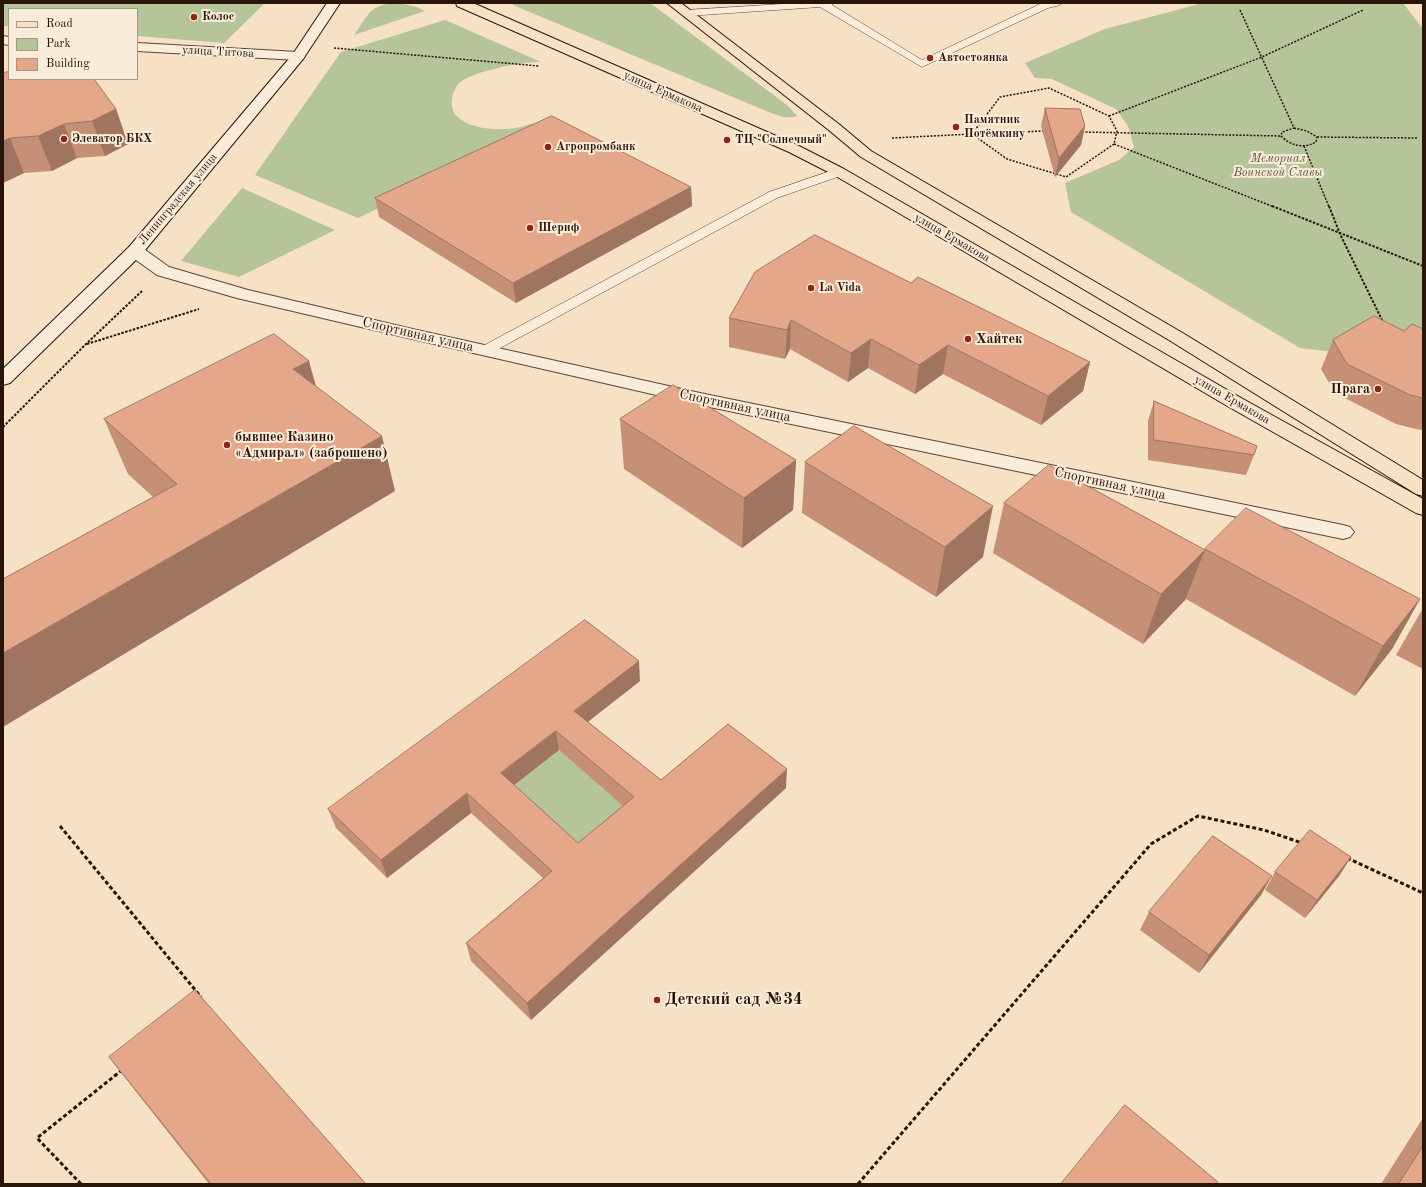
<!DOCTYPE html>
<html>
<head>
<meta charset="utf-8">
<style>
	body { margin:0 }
	#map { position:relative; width:1426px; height:1187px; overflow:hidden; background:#f6e1c4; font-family:"Old Standard TT",serif }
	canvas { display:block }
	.frame { position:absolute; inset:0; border:4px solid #29140a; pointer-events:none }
	.legend { position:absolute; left:8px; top:8px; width:130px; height:72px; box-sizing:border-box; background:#f9ecd9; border:1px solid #a69686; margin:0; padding:5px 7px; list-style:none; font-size:12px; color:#29140a }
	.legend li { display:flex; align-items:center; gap:8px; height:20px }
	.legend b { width:20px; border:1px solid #a69686 }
</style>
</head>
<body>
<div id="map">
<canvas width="1426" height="1187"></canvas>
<div class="frame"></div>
<ul class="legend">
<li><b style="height:5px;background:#f6e1c4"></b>Road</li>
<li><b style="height:11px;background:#b6c499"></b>Park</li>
<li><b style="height:11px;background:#e5a789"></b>Building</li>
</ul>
</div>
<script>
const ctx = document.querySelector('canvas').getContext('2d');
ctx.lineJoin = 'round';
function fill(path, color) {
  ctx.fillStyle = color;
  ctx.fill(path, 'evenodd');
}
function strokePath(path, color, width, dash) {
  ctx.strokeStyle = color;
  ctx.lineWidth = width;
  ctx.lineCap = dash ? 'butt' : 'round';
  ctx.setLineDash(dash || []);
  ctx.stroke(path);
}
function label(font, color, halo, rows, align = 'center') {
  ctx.font = font + ' "Old Standard TT",serif';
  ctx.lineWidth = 4;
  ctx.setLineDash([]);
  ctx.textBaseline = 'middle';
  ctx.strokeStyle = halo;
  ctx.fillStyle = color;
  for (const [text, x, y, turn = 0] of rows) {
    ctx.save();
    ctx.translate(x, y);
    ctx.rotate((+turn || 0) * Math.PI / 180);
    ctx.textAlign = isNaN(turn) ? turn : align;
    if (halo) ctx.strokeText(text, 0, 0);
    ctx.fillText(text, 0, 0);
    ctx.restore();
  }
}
fill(new Path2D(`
	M3,3H265L224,43L137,36V9H9V26H3Z
	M398,3L417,7L425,11L354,35C369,14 370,4 398,3Z
	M515,3H650L787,105L797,116C787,119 780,116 771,113L513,5Z
	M1203,3H1403L1423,29V369L1368,356L1300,348L1071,212L1065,183L1119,160L1134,147L1128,126L1116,109L1052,79L1035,78L1025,63L1105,29Z
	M445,20L541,62C523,61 483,70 467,78C458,82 453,90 452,99C451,103 452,110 455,114C466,129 498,131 515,128C529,126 532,120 547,126L358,218L255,175L341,52Z
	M242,188L335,230L239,277L181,261Z
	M559,750L635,816L581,862L504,793Z`), '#b6c499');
const lane = new Path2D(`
	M798,3H833L832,5L922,60L1040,4L1061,3L1060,5L1048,8L922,67L820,7L687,16L682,13L687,10Z
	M839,168L843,169L845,172L843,175L777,198L491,353L486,354L481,353L479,350L481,347L769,192Z`);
const street = new Path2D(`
	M3,36L9,37V45L3,44Z
	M137,43L298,52L303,53L305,56L303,59L298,60L137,51Z
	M135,246L141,247L169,267L248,290L408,328L700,393L1343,525L1350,527L1354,532L1350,537L1343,539L700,405L408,338L237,298L157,275L129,255L127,251L129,247Z`);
const secondary = new Path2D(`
	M327,3H340L303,59L141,255L10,383L3,385V369L129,247L293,54Z`);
const primary = new Path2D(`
	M456,3H473L799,146L844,169L1243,399L1423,499V515L1416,513L1229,407L834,175L789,152L457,6Z
	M667,3H681L840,125L871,151L1181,332L1423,480V496L1416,494L1169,340L861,157L830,131Z`);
strokePath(lane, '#5c4738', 1);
strokePath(street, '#5c4738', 2);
strokePath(secondary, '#29140a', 2);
strokePath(primary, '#29140a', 2);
strokePath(new Path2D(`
	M1240,10L1294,128
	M334,48L539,66
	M1109,116L1262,57L1363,10
	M1294,128L1307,131L1317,137L1316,142C1304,149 1291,146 1281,136L1282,132Z
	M1082,132L1281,136
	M972,134L1007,159L1066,177L1114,144
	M972,134L1043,131
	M1317,137L1417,138
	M892,138L972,134L1000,97L1049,88L1109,116L1117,131L1114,144L1274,207
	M1304,146L1329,207`), '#29140a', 1.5, [2, 1.5]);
strokePath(new Path2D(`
	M1272,206L1423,266
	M1329,206L1340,234L1383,322
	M87,344L199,309
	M3,427L85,345L143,290`), '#29140a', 2, [2.5, 1.5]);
strokePath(new Path2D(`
	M60,826L201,997
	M1347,858L1423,893
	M81,1184L37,1138L122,1070
	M858,1184L1151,844L1198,816L1264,830L1302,843`), '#29140a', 3, [4, 2.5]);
fill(lane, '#f9ecd9');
fill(street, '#f9ecd9');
fill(secondary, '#f9ecd9');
fill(primary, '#f6e1c4');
fill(new Path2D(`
	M3,73L116,109L128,144L105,156L77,158L52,171L24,173L3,183Z
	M1045,108L1085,126L1081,145L1055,177L1041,126Z
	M691,187L692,206L516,303L379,217L375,198Z
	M911,283L1090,362L1083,391L1041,425L943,374L915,394L868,368L848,382L790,349L785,359L729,347V318Z
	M1423,329V430L1416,429L1396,424L1335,393L1321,369L1333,340Z
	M317,387L395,491L153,497L128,474L104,419Z
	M1154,401L1254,455L1246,475L1148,460V421Z
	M620,419L796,460L793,510L742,548L624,469Z
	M805,462L983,557L936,597L802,513Z
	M1004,503L1205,550V549L1420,599L1392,649L1355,696L1186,599L1143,644L993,553Z
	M1423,608V669L1396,655Z
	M640,681L588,722L661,780L786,788L531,1020L471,961L466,943L543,878L471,813L387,878L336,828L328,809ZM559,750L623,806L578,843L514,785Z
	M1351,857L1339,876L1305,918L1265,890L1275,872Z
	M1261,895L1199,973L1140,930L1149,912Z
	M109,1057L366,1184H209L141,1098Z
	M1423,1118V1184H1381Z`), '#c59076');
fill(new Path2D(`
	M116,109L128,144L105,156L92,121Z
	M64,124L77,158L52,171L38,136Z
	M1085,126L1081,145L1055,177L1059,158Z
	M10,138L24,173L3,183V141Z
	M691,187L692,206L516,303L513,283Z
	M791,320L790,349L785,359L787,330Z
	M871,339L868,368L848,382L851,353Z
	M948,345L943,374L915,394L919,365Z
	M309,361L324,415L293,369Z
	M1090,362L1083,391L1041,425L1048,396Z
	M382,436L395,491L3,727V653Z
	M796,460L793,510L742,548L744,498Z
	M993,506L983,557L936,597L945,547Z
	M1205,550L1185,600L1143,644L1161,594Z
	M1420,599L1392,649L1355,696L1383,646Z
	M639,661L640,681L577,730L574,711Z
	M556,731L559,750L504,793L501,773Z
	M787,769L786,788L531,1020L527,1003Z
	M467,793L471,813L387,878L381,860Z
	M1351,857L1339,876L1305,918L1317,900Z
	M1272,876L1261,895L1199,973L1209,955Z`), '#a07560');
const building = new Path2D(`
	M9,72V79H94L116,109L92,121L64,124L38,136L10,138L3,141V73Z
	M1045,108L1080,109L1085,126L1059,158Z
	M552,116L691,187L513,283L375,198Z
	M815,235L911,283L918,277L1090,362L1048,396L948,345L919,365L871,339L851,353L791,320L787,330L729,318L755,272Z
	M1374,316L1404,331L1412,324L1423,329V398L1410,395L1347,364L1333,340Z
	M274,334L309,361L293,369L382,436L3,653V579L177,484L104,419Z
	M673,385L796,460L744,498L620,419Z
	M1154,401L1257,446L1254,455L1154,440Z
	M854,426L993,506L945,547L805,462Z
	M1049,465L1205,550L1161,594L1004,503Z
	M1246,508L1420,599L1383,646L1205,549Z
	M585,620L639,661L574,711L661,780L728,724L787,769L527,1003L466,943L552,871L467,793L381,860L328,809ZM556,731L634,797L578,843L501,773Z
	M1310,830L1351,857L1317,900L1275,872Z
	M1213,836L1272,876L1209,955L1149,912Z
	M195,990L366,1184H211L109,1057Z
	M1125,1105L1218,1182L1216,1184H1061Z
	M1423,1146V1184H1399Z`);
fill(building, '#e5a789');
strokePath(building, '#a07560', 1);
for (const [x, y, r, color] of [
	[194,17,4,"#8f2418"],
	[930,58,4,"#8f2418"],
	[956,127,4,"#8f2418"],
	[64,139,4,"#8f2418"],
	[727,140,4,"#8f2418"],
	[548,147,4,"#8f2418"],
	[530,228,4,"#8f2418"],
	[811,288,4,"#8f2418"],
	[968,339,4,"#8f2418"],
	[1378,389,4,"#8f2418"],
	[227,445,4,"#8f2418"],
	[657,1000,4,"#8f2418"]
]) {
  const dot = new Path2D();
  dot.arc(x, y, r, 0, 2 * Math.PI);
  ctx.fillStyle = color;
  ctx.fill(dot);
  strokePath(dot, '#f9ecd9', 1.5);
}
label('bold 12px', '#29140a', '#f9ecd9', [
	["Колос",202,17],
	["Автостоянка",938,58],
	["Памятник",964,120],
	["Потёмкину",964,134],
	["Элеватор БКХ",72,139],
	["ТЦ \"Солнечный\"",735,140],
	["Агропромбанк",556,147],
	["Шериф",538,228],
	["La Vida",819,288]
], 'left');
label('12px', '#29140a', '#f9ecd9', [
	["улица Титова",218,52,3],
	["улица Ермакова",663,92,24],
	["Ленинградская улица",178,199,-50],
	["улица Ермакова",952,238,30],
	["улица Ермакова",1232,400,30]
]);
label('italic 12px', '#5a523c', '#f9ecd9', [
	["Мемориал",1278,159],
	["Воинской Славы",1278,173]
]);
label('14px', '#29140a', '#f9ecd9', [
	["Спортивная улица",418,335,13],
	["Спортивная улица",735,406,12],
	["Спортивная улица",1110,484,12]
]);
label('bold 14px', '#29140a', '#f9ecd9', [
	["Хайтек",976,339],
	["Прага",1370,389,"right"],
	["бывшее Казино",235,437],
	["«Адмирал» (заброшено)",235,453]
], 'left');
label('bold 17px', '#29140a', '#f9ecd9', [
	["Детский сад №34",665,1000]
], 'left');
</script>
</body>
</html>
